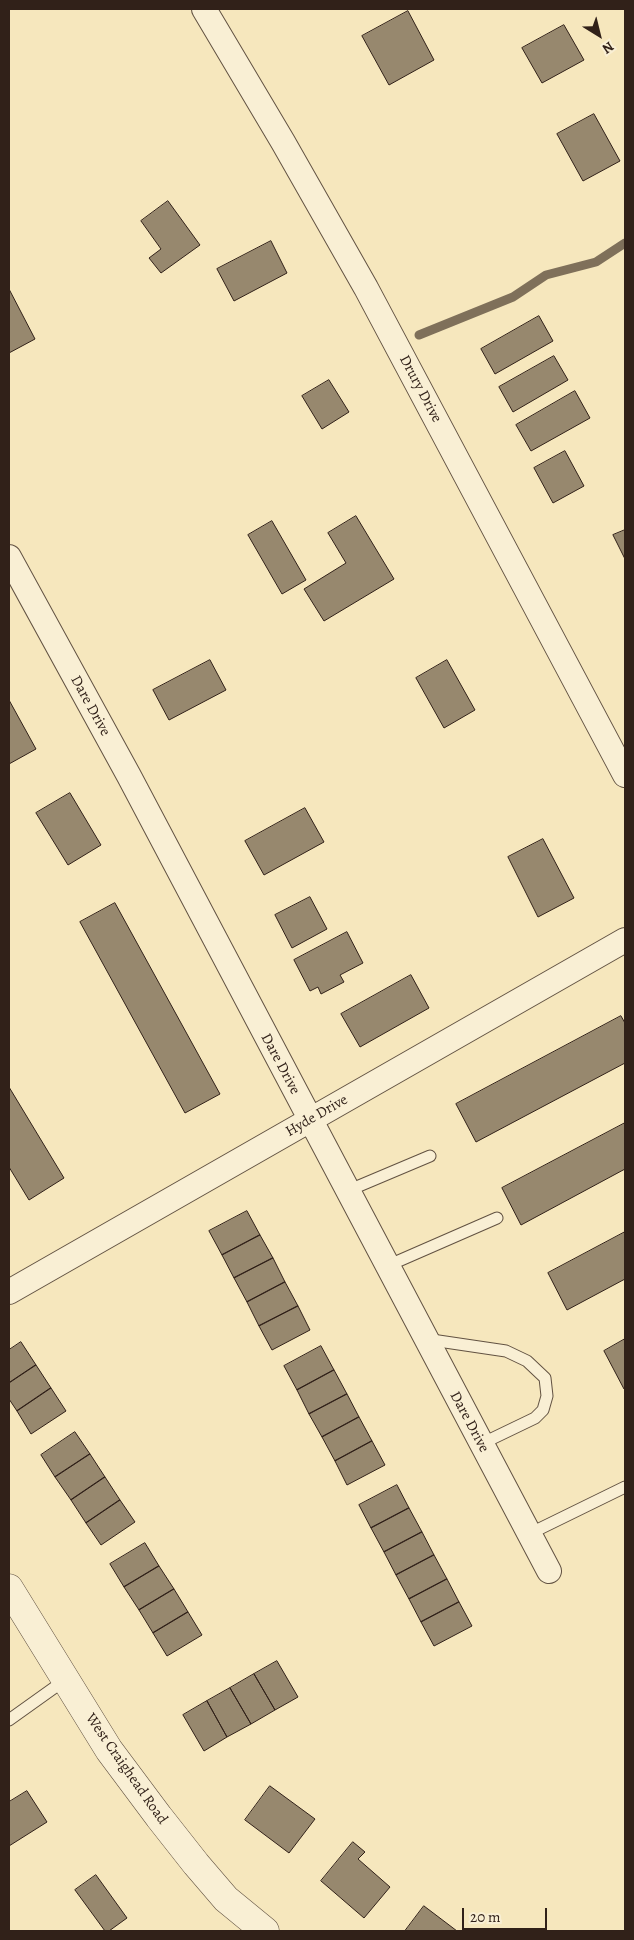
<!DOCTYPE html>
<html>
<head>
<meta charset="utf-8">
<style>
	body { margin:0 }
	#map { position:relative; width:634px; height:1940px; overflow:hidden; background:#f6e7bd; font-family:Alegreya,serif }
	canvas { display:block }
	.frame { position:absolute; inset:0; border:10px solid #312119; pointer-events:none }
	.north { position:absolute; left:574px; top:10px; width:50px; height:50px; -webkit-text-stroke:4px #f9efd4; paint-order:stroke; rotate:144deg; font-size:14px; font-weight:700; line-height:20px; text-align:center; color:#312119 }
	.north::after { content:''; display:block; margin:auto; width:18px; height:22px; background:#312119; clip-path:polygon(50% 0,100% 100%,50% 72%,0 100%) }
	.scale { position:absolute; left:462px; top:1908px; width:85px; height:22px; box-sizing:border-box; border:2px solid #312119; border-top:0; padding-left:6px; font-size:15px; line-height:18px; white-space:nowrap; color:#312119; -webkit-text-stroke:4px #f9efd4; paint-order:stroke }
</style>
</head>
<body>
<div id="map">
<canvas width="634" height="1940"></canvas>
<div class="frame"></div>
<div class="north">N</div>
<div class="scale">20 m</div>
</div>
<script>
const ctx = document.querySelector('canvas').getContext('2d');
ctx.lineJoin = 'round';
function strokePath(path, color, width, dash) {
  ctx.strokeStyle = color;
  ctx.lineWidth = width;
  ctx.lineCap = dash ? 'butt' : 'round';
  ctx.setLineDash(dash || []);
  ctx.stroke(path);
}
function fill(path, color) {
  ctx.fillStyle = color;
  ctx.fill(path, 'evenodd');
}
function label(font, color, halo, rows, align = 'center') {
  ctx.font = font + ' Alegreya,serif';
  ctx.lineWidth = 4;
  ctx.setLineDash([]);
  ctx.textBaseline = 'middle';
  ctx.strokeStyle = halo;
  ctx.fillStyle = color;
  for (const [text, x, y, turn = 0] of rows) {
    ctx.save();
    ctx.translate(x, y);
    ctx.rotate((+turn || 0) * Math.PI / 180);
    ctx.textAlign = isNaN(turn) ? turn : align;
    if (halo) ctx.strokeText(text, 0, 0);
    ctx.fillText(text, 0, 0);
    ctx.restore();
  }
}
strokePath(new Path2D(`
	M419,335L513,297L546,275L596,262L625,243`), '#7f705a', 9);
const building = new Path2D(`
	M408,11L434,60L389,85L362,36Z
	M564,25L584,60L542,83L522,48Z
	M594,114L620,161L583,181L557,134Z
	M168,201L200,245L161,273L149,258L161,249L141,221Z
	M271,241L287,273L234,301L217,269Z
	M9,289L35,339L9,353Z
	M539,316L553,341L495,374L481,349Z
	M554,356L568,380L513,412L499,387Z
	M329,380L349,412L322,429L302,396Z
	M575,391L590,418L531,451L516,425Z
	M565,451L584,486L553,503L534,468Z
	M356,516L394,579L324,621L304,589L346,563L328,533Z
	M272,521L306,580L282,594L248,535Z
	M625,530V559L613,535Z
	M210,660L226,690L169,720L153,690Z
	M447,660L475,710L444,728L416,678Z
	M9,700L36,749L9,764Z
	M70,793L101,845L68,865L36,813Z
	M305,808L324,842L264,875L245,841Z
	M543,839L574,898L538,917L508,857Z
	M310,897L327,929L292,948L275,915Z
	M115,903L220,1094L185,1113L80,922Z
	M347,932L363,963L340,975L344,982L321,994L318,987L310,991L294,960Z
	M411,975L429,1008L360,1047L341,1014Z
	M621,1016L625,1023V1063L476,1142L456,1104Z
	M9,1087L64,1178L29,1200L9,1167Z
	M625,1123V1169L521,1225L502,1188Z
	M247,1211L260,1235L222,1255L209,1231Z
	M625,1232V1279L567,1310L548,1273Z
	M260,1235L273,1258L234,1278L222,1255Z
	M273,1258L285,1282L247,1302L234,1278Z
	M285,1282L298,1306L259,1326L247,1302Z
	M298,1306L310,1330L272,1350L259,1326Z
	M625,1339V1388L624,1389L604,1351Z
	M21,1342L36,1365L9,1383V1350Z
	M321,1346L334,1370L297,1390L284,1366Z
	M36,1365L51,1388L17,1411L9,1399V1383Z
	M334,1370L347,1394L309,1414L297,1390Z
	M51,1388L66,1411L31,1434L17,1411Z
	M347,1394L359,1417L322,1437L309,1414Z
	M359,1417L372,1441L335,1461L322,1437Z
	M75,1432L90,1454L55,1477L41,1455Z
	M372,1441L385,1465L347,1485L335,1461Z
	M90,1454L105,1477L71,1500L55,1477Z
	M105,1477L120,1500L86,1523L71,1500Z
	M397,1485L409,1508L371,1528L359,1505Z
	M120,1500L135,1522L101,1545L86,1523Z
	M409,1508L422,1532L384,1552L371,1528Z
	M422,1532L434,1555L396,1575L384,1552Z
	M145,1543L159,1566L124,1587L110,1564Z
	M434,1555L447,1579L409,1599L396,1575Z
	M159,1566L174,1589L139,1610L124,1587Z
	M447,1579L459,1602L421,1622L409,1599Z
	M174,1589L188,1612L153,1633L139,1610Z
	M459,1602L472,1626L434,1646L421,1622Z
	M188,1612L202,1635L167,1656L153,1633Z
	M277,1661L298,1697L275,1710L254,1674Z
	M254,1674L275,1710L251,1724L230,1688Z
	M230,1688L251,1724L227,1737L207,1701Z
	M207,1701L227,1737L204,1751L183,1715Z
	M270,1786L315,1819L289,1853L245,1820Z
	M27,1791L47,1822L9,1846V1802Z
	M353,1842L365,1852L358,1859L390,1887L364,1918L321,1881Z
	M96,1875L127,1918L109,1931H105L75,1890Z
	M424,1906L457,1931H405Z`);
fill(building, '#97886e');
strokePath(building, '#312119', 1);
const service = new Path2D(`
	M347,1191L430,1156
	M387,1266L497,1218
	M425,1339L506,1351L527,1361L545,1378L547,1396L543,1410L535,1418L481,1444
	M529,1534L625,1487
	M9,1720L65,1680`);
const minor = new Path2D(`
	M204,9L283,142L366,288L625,775
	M9,557L129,776L549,1571
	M9,1292L625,940`);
const tertiary = new Path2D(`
	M9,1588L109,1750L159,1817L196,1864L226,1899L265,1931`);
strokePath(service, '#625242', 13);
strokePath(minor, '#625242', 26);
strokePath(tertiary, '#625242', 29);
strokePath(service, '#f9efd4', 11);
strokePath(minor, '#f9efd4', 24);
strokePath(tertiary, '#f9efd4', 28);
label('15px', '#312119', '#f9efd4', [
	["Drury Drive",420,389,62],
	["Dare Drive",90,706,61],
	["Dare Drive",280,1064,62],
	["Hyde Drive",317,1116,-30],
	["Dare Drive",469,1422,62],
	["West Craighead Road",126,1769,55]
]);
</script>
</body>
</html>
